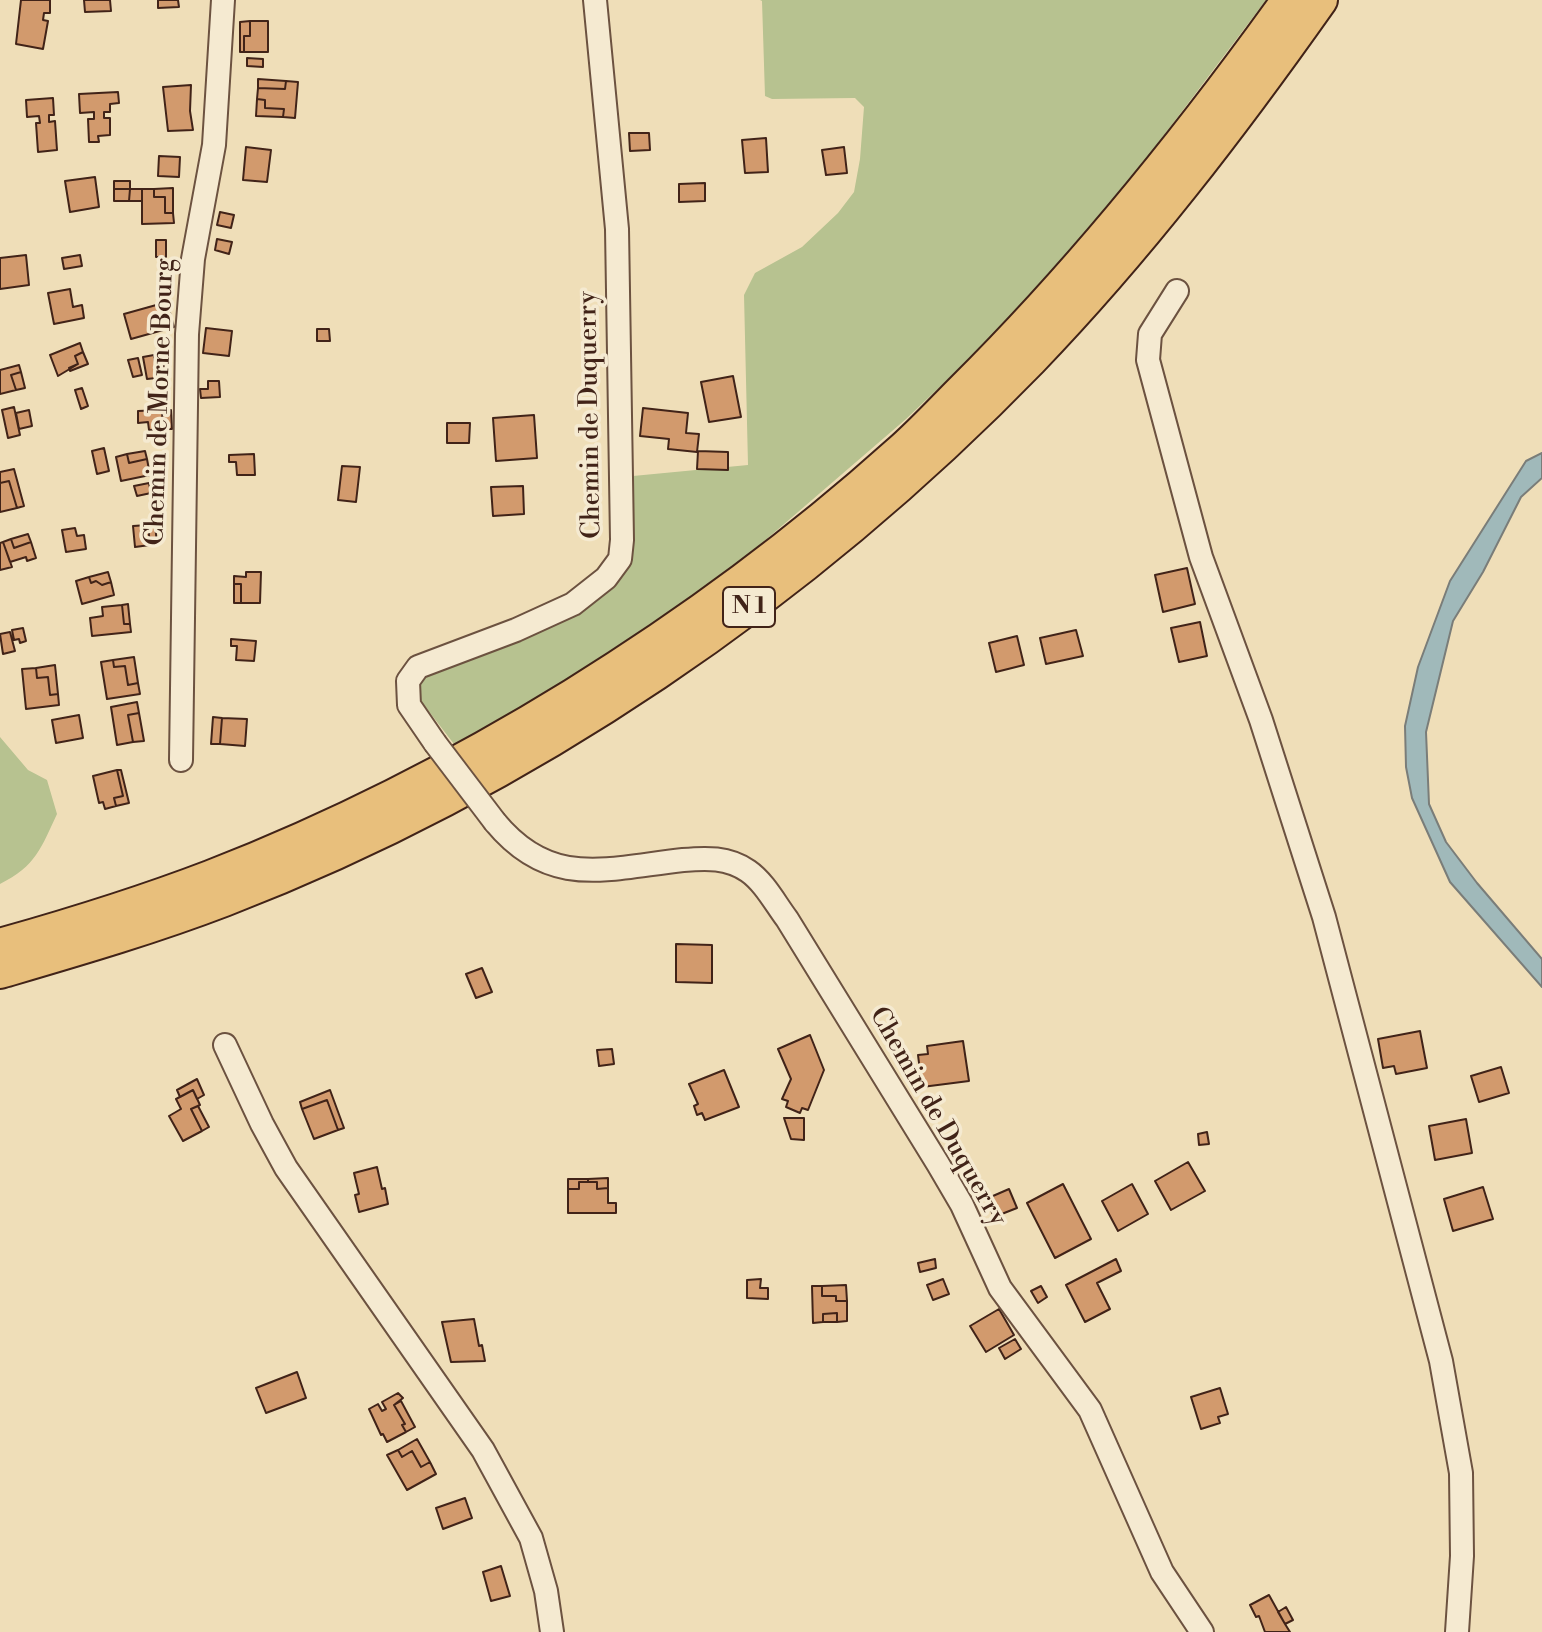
<!DOCTYPE html>
<html>
<head>
<meta charset="utf-8">
<style>
	body { margin:0 }
	canvas { display:block; background:#efdeb8 }
</style>
</head>
<body>
<canvas width="1542" height="1632"></canvas>
<script>
const ctx = document.querySelector('canvas').getContext('2d');
ctx.lineJoin = 'round';
function fill(path, color) {
  ctx.fillStyle = color;
  ctx.fill(path, 'evenodd');
}
function strokePath(path, color, width, dash) {
  ctx.strokeStyle = color;
  ctx.lineWidth = width;
  ctx.lineCap = dash ? 'butt' : 'round';
  ctx.setLineDash(dash || []);
  ctx.stroke(path);
}
function label(font, color, halo, rows, align = 'center') {
  ctx.font = font + ' "Libre Bodoni",serif';
  ctx.lineWidth = 7;
  ctx.setLineDash([]);
  ctx.textBaseline = 'middle';
  ctx.strokeStyle = halo;
  ctx.fillStyle = color;
  for (const [text, x, y, turn = 0] of rows) {
    ctx.save();
    ctx.translate(x, y);
    ctx.rotate((+turn || 0) * Math.PI / 180);
    ctx.textAlign = isNaN(turn) ? turn : align;
    if (halo) ctx.strokeText(text, 0, 0);
    ctx.fillText(text, 0, 0);
    ctx.restore();
  }
}
fill(new Path2D(`
	M760,0H1266L1140,167L1062,260L987,342L906,419L690,605L551,692L454,744L417,696L423,676L614,581L626,571L632,557L633,476L748,465L744,295L755,273L802,247L838,213L854,192L860,159L864,107L855,98L772,99L765,96L762,1Z
	M0,737L28,770L47,780L57,814C41,848 36,866 0,884Z`), '#b7c290');
const water = new Path2D(`
	M1542,453V478L1521,497L1483,572L1453,621L1426,732L1429,804L1446,842L1477,883L1542,959V987L1450,882L1412,798L1406,767L1405,726L1418,667L1450,581L1526,461Z`);
fill(water, '#a0b9ba');
strokePath(water, '#7a7d79', 2);
const building = new Path2D(`
	M21,0H50V13H44L43,20L48,21L43,49L16,44Z
	M84,0H110L111,11L85,12Z
	M158,0H178L179,7L158,8Z
	M250,21V36H244V52H240V22Z
	M250,21H268V52H244V36H250Z
	M247,58L263,59V67L247,66Z
	M258,79L286,81L285,89L258,88Z
	M286,81L298,82L295,118L283,117L284,109L265,108V100L257,99L258,88L285,89Z
	M191,85L190,111L193,130L168,131L163,87Z
	M118,92L119,103L110,104V112H104V118H110V135L98,136L99,142H89L88,119H94V112L80,113L79,94Z
	M53,98L54,115H49V122L55,121L57,150L38,152L36,123H40L39,116L27,117L26,100Z
	M257,99L265,100V108L284,109L283,117L256,116Z
	M629,133H649L650,150L630,151Z
	M766,138L768,172L745,173L742,140Z
	M246,147L271,150L267,182L243,180Z
	M844,147L847,173L826,175L822,150Z
	M159,156L180,157L179,177L158,176Z
	M95,177L99,207L70,212L65,181Z
	M114,181H130V189H114Z
	M705,183V201L679,202V184Z
	M173,188V213H165V197H154V189Z
	M114,189H130L129,201H114Z
	M130,189H142V201H129Z
	M142,189H154V197H165V213H173L174,223L142,224Z
	M220,212L234,215L231,228L217,225Z
	M217,239L232,242L229,254L215,250Z
	M156,240H166V257H156Z
	M26,255L29,285L0,289V258Z
	M80,255L82,266L64,269L62,258Z
	M70,289L73,307L82,305L84,318L54,324L48,293Z
	M167,302L174,327L131,339L124,314Z
	M206,328L232,331L229,356L203,353Z
	M317,329H329L330,341H317Z
	M80,343L83,352L75,356L78,364L58,376L50,355Z
	M83,352L88,364L70,371L69,368L78,364L75,356Z
	M154,355L155,363L163,362L165,370L155,371L156,378L147,379L143,357Z
	M138,358L142,375L133,377L128,360Z
	M19,365L21,372L11,375L16,390L0,394V370Z
	M21,372L25,388L16,390L11,375Z
	M733,376L741,417L709,422L701,382Z
	M208,381H219L220,397L201,398L200,389H208Z
	M82,388L88,406L81,409L75,390Z
	M14,407L20,435L8,438L2,410Z
	M643,408L688,413L686,433L699,434L697,452L668,449L669,439L640,436Z
	M29,410L32,426L19,429L16,413Z
	M162,410H171L172,429H163Z
	M162,410L163,429L149,430L148,422L138,423V411Z
	M534,415L537,458L496,461L493,418Z
	M447,423H470L469,443H447Z
	M104,448L109,471L97,474L92,451Z
	M145,451L147,459L129,463L127,454Z
	M698,451L728,452V470L697,469Z
	M127,454L129,463L147,459L150,475L121,481L116,457Z
	M254,454L255,475H237L236,462H229V455Z
	M342,466L360,467L356,502L338,500Z
	M14,469L24,506L17,508L9,481L0,483V472Z
	M9,481L17,508L0,512V483Z
	M149,483L151,493L137,496L134,486Z
	M523,486L524,514L493,516L491,487Z
	M155,524L157,544L150,545L148,525Z
	M148,525L150,545L135,547L133,526Z
	M75,528L77,536L84,535L86,549L66,552L62,530Z
	M28,534L31,542L14,548L11,539Z
	M11,539L14,548L31,542L36,558L27,561L26,557L10,562L3,542Z
	M3,542L12,567L0,570V543Z
	M1187,568L1195,604L1163,612L1155,575Z
	M108,572L111,582L102,585L96,581L91,583L89,577Z
	M246,572H261L260,603H241V584H234V576L246,577Z
	M89,577L91,583L96,581L102,585L111,582L114,595L82,604L76,581Z
	M234,584H241V603H234Z
	M128,604L130,624H124L122,605Z
	M122,605L124,624H130L131,632L92,636L90,618L103,616L102,607Z
	M1200,622L1207,656L1179,662L1171,628Z
	M23,628L26,641L20,643L19,639L14,640L12,630Z
	M1076,630L1083,656L1046,664L1040,638Z
	M10,632L15,651L3,654L0,634Z
	M1017,636L1024,665L996,672L989,643Z
	M231,639L256,641L254,661L236,660L237,646H231Z
	M134,657L138,683L128,685L125,666L114,667L113,660Z
	M113,660L114,667L125,666L128,685L138,683L140,694L107,699L101,662Z
	M55,665L58,694L50,695L48,677L37,678L36,668Z
	M36,668L37,678L48,677L50,695L58,694L59,705L26,709L22,669Z
	M137,702L139,713L128,715L133,742L117,745L111,707Z
	M139,713L144,741L133,742L128,715Z
	M79,715L83,738L56,743L52,720Z
	M213,717L222,718L220,744H211Z
	M222,718L247,719L245,746L220,744Z
	M117,770L123,796L114,798L116,806L105,809L103,802L99,803L93,776Z
	M117,770H121L129,803L116,806L114,798L123,796Z
	M676,944L712,945V983L676,982Z
	M482,968L492,992L476,998L466,974Z
	M1420,1031L1427,1068L1396,1074L1394,1066L1383,1068L1378,1039Z
	M810,1035L824,1070L808,1110L802,1108L800,1113L786,1107L788,1101L782,1099L791,1079L778,1049Z
	M963,1041L969,1081L922,1087L918,1055L928,1054L927,1046Z
	M612,1049L614,1064L599,1066L597,1050Z
	M1501,1067L1509,1093L1479,1102L1471,1076Z
	M724,1070L739,1107L705,1120L702,1113L697,1115L694,1106L698,1104L689,1084Z
	M197,1079L204,1095L197,1099L193,1090L180,1097L177,1090Z
	M193,1090L200,1105L191,1109L202,1131L183,1141L169,1116L181,1109L176,1099Z
	M330,1090L344,1128L338,1130L327,1100L302,1109L300,1102Z
	M327,1100L338,1130L314,1139L302,1109Z
	M198,1106L209,1127L202,1131L191,1109Z
	M784,1118H804V1140L791,1139Z
	M1466,1119L1472,1153L1435,1160L1429,1126Z
	M1207,1132L1209,1144L1199,1145L1198,1134Z
	M1188,1162L1205,1191L1171,1210L1155,1181Z
	M377,1167L382,1189L385,1188L388,1204L359,1212L355,1195L359,1194L354,1173Z
	M608,1178V1188L597,1189V1182H588V1179Z
	M568,1179H588V1182H579V1189H568Z
	M579,1182H597V1189L608,1188V1203H616V1213H568V1189H579Z
	M1063,1184L1091,1239L1055,1258L1027,1203Z
	M1132,1184L1148,1214L1118,1231L1102,1201Z
	M1483,1187L1493,1219L1453,1231L1444,1199Z
	M1009,1189L1017,1208L994,1217L986,1199Z
	M935,1259L936,1268L920,1272L918,1263Z
	M1116,1259L1121,1271L1097,1283L1110,1309L1085,1322L1066,1285Z
	M761,1279L760,1288H768V1299L747,1298V1280Z
	M943,1279L949,1294L933,1300L927,1285Z
	M846,1285L847,1301H836V1296H822V1286Z
	M812,1286H822V1296H836V1301H847V1321L837,1322V1313L823,1314V1322L813,1323Z
	M1041,1286L1047,1297L1038,1303L1031,1291Z
	M999,1309L1014,1335L986,1352L970,1326Z
	M837,1313V1322H823V1314Z
	M474,1319L479,1346L482,1345L485,1361L451,1362L442,1322Z
	M1015,1339L1021,1349L1005,1359L999,1348Z
	M297,1372L306,1398L266,1413L256,1388Z
	M1220,1388L1228,1414L1218,1417L1220,1423L1201,1429L1191,1397Z
	M398,1393L403,1398L394,1405L405,1424L402,1425L406,1432L387,1442L383,1434L381,1435L369,1409L378,1404L382,1411L386,1409L382,1402Z
	M401,1401L415,1427L406,1432L402,1425L405,1424L394,1405Z
	M417,1439L430,1462L421,1467L412,1451L402,1457L398,1450Z
	M398,1450L402,1457L412,1451L421,1467L430,1462L436,1474L407,1490L387,1455Z
	M465,1498L472,1518L443,1529L436,1508Z
	M501,1566L510,1596L491,1601L483,1572Z
	M1269,1595L1285,1624L1290,1632H1265L1259,1616L1256,1617L1250,1605Z
	M1286,1607L1293,1620L1285,1624L1278,1612Z`);
fill(building, '#d29a6d');
strokePath(building, '#412318', 2);
const minor = new Path2D(`
	M1177,291L1150,334L1148,360L1201,557L1261,720L1324,917L1441,1361L1461,1473L1462,1556L1457,1632
	M435,743L409,705L408,681L418,667L516,630L573,604L606,578L620,559L622,540L617,229L595,0
	M181,760L187,334L193,259L214,145L223,0
	M495,822C551,890 608,868 683,860C706,858 728,857 748,871C764,882 775,903 787,919L938,1164L962,1205L1000,1288L1090,1410L1162,1572L1202,1632
	M225,1045L262,1124L286,1168L483,1450L531,1538L546,1591L552,1632`);
const highway = new Path2D(`
	M0,945C71,925 142,903 210,877C457,781 702,629 898,453C921,433 941,411 962,390C1083,270 1189,138 1288,0
	M0,972C75,950 151,928 224,900C527,783 805,593 1031,360C1138,249 1232,126 1321,0`);
strokePath(minor, '#6c5240', 26);
strokePath(highway, '#412318', 36);
strokePath(minor, '#f5ead1', 22);
strokePath(highway, '#e8bf7c', 32);
const minorBridge = new Path2D(`
	M435,743L495,822`);
strokePath(minorBridge, '#6c5240', 26, []);
strokePath(minorBridge, '#f5ead1', 22);
for (const [x, y, w] of [
	[749,607,52]
]) {
  const box = new Path2D();
  box.roundRect(x - w / 2, y - 20, w, 40, 6);
  ctx.fillStyle = '#f5ead1';
  ctx.fill(box);
  strokePath(box, '#412318', 2);
}
label('bold 24px', '#412318', null, [
	["N 1",749,607]
]);
label('26px', '#412318', '#f5ead1', [
	["Chemin de Morne Bourg",161,402,-88],
	["Chemin de Duquerry",591,415,-91],
	["Chemin de Duquerry",937,1117,60]
]);
</script>
</body>
</html>
